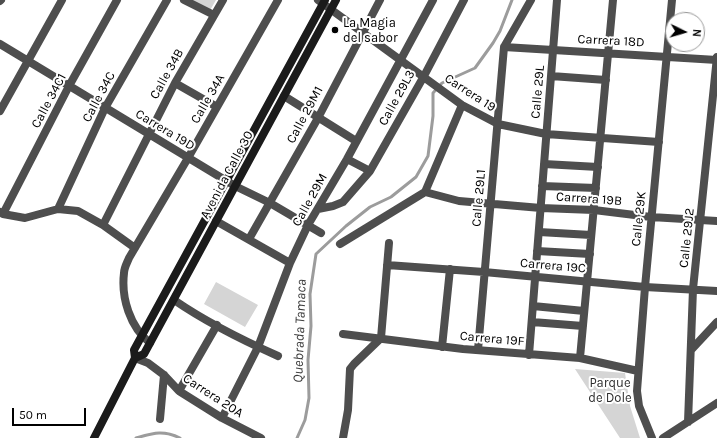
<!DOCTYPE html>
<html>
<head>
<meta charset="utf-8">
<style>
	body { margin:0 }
	#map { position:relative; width:717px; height:438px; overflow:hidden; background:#fff; font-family:Karla,sans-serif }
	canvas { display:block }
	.north { position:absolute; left:665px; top:12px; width:40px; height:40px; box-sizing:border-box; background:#fff; border:1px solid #999; border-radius:50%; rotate:95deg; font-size:11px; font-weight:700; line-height:16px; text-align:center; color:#000 }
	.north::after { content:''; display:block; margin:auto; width:14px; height:18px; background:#000; clip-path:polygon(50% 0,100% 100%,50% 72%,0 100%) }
	.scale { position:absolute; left:12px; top:408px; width:74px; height:18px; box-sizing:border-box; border:2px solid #000; border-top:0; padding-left:5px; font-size:12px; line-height:14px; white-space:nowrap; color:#000; -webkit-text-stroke:3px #fff; paint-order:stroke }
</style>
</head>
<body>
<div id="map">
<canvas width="717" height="438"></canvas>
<div class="north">N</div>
<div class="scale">50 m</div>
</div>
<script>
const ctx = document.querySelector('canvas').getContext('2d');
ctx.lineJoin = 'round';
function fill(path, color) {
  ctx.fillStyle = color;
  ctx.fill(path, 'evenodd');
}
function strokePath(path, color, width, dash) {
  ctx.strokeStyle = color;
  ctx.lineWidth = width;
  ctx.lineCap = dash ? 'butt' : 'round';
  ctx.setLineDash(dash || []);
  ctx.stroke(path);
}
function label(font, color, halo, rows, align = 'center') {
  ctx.font = font + ' Karla,sans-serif';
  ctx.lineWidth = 4;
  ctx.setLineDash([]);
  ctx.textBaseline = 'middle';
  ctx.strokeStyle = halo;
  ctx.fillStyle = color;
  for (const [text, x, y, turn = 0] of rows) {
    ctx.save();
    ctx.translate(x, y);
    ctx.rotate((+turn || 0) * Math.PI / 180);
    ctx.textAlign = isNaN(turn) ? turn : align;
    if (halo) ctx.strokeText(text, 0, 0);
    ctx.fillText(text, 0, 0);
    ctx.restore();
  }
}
fill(new Path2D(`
	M191,0H216L209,12Z
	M216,282L258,305L245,327L204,304Z
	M575,369L625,373L630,406L640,438H620Z`), '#d5d5d5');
strokePath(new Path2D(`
	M136,438C154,433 163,430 180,438
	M297,438L305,420L309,398L308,360L311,326L310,294L316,254L346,226L370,207L391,197L416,177L428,156L433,116V93L442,83L475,68L493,43L500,31L512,0`), '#9c9c9c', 3);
strokePath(new Path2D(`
	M184,0L214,15
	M318,0L462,105L498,124L546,134L659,142
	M0,1L1,0
	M0,44L235,186L270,203L321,233
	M504,47L717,60
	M551,76L606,80
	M175,83L217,107
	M284,96L356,141
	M0,111L62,0
	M347,159L370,171
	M544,164L598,167
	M542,186L596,188
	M425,192L459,201L541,208L594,210L651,217L717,221
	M58,209L105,108L167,0
	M318,209L333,206L343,202L370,171L424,76L464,0
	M0,212L3,214L25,218L58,209L78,211L103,225L135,248
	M3,214L69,86L117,0
	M216,221L290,263
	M103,225L175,83L223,0
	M539,232L591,235
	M249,239L318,118L380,0
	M340,244L425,192L462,105
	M537,251L590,254
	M387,265L484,272L645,287L717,291
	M174,300C206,322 242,340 278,356
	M533,306L584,311
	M532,322L583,326
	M343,334L463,349L580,358L638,371
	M150,343C130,327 121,298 124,273C124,268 127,263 129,258L188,158L278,0
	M442,347L450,269
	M478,350L504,47L531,0
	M691,350L717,322
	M529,355L557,0
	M135,358L148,363L164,375L179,391L222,418L261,438
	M580,358L613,0
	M179,391L217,325
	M222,418L258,347L290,263L308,225L347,159L433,0
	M160,419L164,375
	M688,422L693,289L717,57
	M343,438L348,410L350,369L354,364L381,338L389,243
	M652,438L639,406L637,391L645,287L672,0
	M663,438L717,403`), '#4e4e4e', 8);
strokePath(new Path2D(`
	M135,358L144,354L336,0
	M94,438L135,358L134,350L325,0`), '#1b1b1b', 8);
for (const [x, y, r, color] of [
	[335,30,4,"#000"]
]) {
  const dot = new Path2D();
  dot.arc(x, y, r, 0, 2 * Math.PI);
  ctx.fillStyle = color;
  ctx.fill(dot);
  strokePath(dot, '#fff', 1.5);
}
label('13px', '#000', '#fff', [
	["La Magia",343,23],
	["del sabor",343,38]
], 'left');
label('13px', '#000', '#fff', [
	["Carrera 18D",611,41,3],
	["Calle 34B",167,74,-61],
	["Calle 29L",538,92,-85],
	["Carrera 19",470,93,33],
	["Calle 34C",99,97,-62],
	["Calle 29L3",397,98,-61],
	["Calle 34A",208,99,-60],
	["Calle 34C1",49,101,-62],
	["Calle 29M1",305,115,-62],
	["Carrera 19D",165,130,31],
	["Avenida Calle 30",227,175,-62],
	["Calle 29L1",479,198,-85],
	["Carrera 19B",589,199,4],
	["Calle 29M",310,200,-61],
	["Calle 29K",639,219,-84],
	["Calle 29J2",687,238,-84],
	["Carrera 19C",553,266,5],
	["Carrera 19F",492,339,5],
	["Carrera 20A",213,396,33]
]);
label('13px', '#2c2c2c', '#fff', [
	["Parque",610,383],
	["de Dole",610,398]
]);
label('italic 14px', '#3d3d3d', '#fff', [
	["Quebrada Tamaca",300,331,-88]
]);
</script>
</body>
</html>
